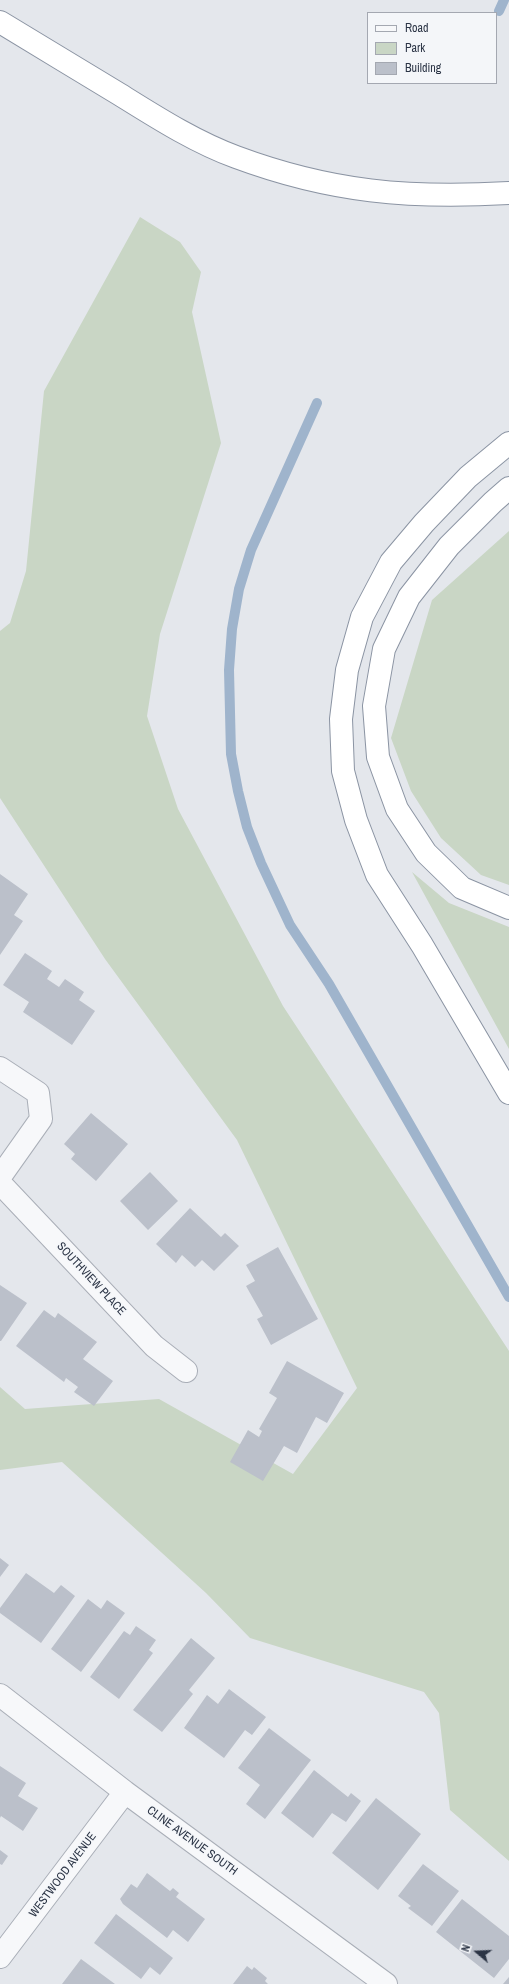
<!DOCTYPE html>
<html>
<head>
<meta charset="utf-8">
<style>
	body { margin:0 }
	#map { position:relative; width:509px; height:1984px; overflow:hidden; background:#e4e7ec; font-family:"Archivo Narrow",sans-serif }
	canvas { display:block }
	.legend { position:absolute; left:367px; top:12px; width:130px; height:72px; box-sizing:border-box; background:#f4f6f9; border:1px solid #a4a8b1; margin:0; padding:5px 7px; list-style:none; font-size:12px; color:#2b3445 }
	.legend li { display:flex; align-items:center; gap:8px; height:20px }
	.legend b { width:20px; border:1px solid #a4a8b1 }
	.north { position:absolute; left:457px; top:1932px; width:40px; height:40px; -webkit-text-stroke:3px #f4f6f9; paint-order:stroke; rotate:289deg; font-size:11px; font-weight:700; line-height:16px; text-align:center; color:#2b3445 }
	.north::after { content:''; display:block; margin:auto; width:14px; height:18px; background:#2b3445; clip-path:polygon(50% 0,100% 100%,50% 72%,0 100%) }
</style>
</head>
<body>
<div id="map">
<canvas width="509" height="1984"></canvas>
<ul class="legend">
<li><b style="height:5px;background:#f7f8fa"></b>Road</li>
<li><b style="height:11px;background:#c9d6c5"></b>Park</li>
<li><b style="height:11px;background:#bbc0ca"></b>Building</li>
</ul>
<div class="north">N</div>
</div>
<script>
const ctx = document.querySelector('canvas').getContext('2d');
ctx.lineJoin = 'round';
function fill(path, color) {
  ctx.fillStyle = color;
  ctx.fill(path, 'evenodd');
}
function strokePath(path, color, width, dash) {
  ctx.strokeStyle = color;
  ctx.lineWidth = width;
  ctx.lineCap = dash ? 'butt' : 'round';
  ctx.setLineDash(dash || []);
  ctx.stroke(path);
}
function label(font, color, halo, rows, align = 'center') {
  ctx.font = font + ' "Archivo Narrow",sans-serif';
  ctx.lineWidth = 3;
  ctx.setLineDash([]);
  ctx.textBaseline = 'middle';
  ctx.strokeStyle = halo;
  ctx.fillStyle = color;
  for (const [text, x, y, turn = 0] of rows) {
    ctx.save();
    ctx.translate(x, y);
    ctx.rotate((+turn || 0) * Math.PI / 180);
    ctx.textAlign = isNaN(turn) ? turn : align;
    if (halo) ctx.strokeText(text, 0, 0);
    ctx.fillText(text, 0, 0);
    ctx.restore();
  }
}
fill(new Path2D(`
	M140,217L180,242L201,272L192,312L221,443L160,634L147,716L178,809L283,1006L509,1351V1861L450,1810L439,1713L424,1692L250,1638L206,1593L62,1462L0,1470V1387L25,1409L159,1399L293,1474L357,1388L237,1140L105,959L0,798V631L10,623L26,571L44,391Z
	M509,531V885L481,875L441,838L411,791L391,738L432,600Z
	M412,872L449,903L509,927V1049Z`), '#c9d6c5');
strokePath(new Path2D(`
	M499,11L504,0
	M317,403L251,550L239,589L232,629L229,670L231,754L238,791L247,827L261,863L290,925L329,984L509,1297`), '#9fb4cc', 10);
fill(new Path2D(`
	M0,874L28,894L14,915L23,921L0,955Z
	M25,953L52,971L47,979L59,987L65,979L84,992L79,1000L95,1011L72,1045L23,1012L29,1002L3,985Z
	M91,1113L128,1144L96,1181L71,1159L75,1154L64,1144Z
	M150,1172L178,1201L148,1230L120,1201Z
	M190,1208L221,1237L225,1233L239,1246L214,1271L202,1260L195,1267L182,1255L176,1263L156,1244Z
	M278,1247L318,1319L271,1345L257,1319L263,1316L246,1286L255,1281L246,1265Z
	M0,1285L27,1303L1,1341H0Z
	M44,1310L55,1318L58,1313L97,1342L83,1359L113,1381L94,1406L74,1392L78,1387L66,1378L64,1382L16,1346Z
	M287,1361L344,1393L327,1423L316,1417L297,1453L284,1446L263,1481L230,1462L248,1430L259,1437L262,1431L259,1429L277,1398L269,1393Z
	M0,1558L9,1565L0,1577Z
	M26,1573L54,1593L61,1585L75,1596L41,1643L0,1613V1608Z
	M88,1599L101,1609L107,1600L125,1613L81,1672L51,1649Z
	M136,1626L156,1640L149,1650L153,1653L119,1699L90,1677L124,1631L130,1635Z
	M191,1638L215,1658L189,1690L193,1694L162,1732L133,1710Z
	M229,1689L266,1717L252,1735L245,1730L224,1758L184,1728L207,1695L218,1704Z
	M269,1728L311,1760L265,1819L246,1804L260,1785L238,1768Z
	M0,1766L26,1783L18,1796L38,1808L23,1831L1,1816L0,1818Z
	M314,1770L348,1797L351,1793L361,1801L346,1822L332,1813L313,1838L281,1813Z
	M376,1798L421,1834L378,1890L332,1853Z
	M0,1850L8,1856L2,1865L0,1864Z
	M423,1864L459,1891L432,1926L408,1908L411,1906L398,1896Z
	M147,1873L170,1891L173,1888L179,1893L176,1897L205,1919L188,1942L173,1930L167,1938L123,1904L120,1899L131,1884L137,1888Z
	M462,1899L509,1936V1959L494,1978L436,1932Z
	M116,1914L173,1958L160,1975L150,1967L141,1979L94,1943Z
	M81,1959L115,1984H62Z
	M247,1966L252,1970L254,1967L267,1978L265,1981L268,1984H233Z
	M509,1977V1984H503Z`), '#bbc0ca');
const minor = new Path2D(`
	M0,1068L38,1093L41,1119L0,1177
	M0,1183L154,1346L186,1371
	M0,1695L125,1792L386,1984
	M0,1957L125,1792`);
const motorway = new Path2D(`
	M0,22C40,46 79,70 119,94C156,117 195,142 236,157C330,192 410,199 509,193
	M509,443L468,477L424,523L391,562L362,617L347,670L341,719L343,771L356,820L377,875L422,945L509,1093
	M509,488L493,502L449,546L409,597L384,649L374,706L378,757L397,809L426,853L462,888L509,908`);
strokePath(minor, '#a9aeb7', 24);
strokePath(motorway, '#8b94a3', 24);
strokePath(minor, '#f7f8fa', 22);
strokePath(motorway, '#fff', 22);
label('12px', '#2b3445', '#f4f6f9', [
	["SOUTHVIEW PLACE",91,1279,47],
	["CLINE AVENUE SOUTH",192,1841,36],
	["WESTWOOD AVENUE",63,1875,-53]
]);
</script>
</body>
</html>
